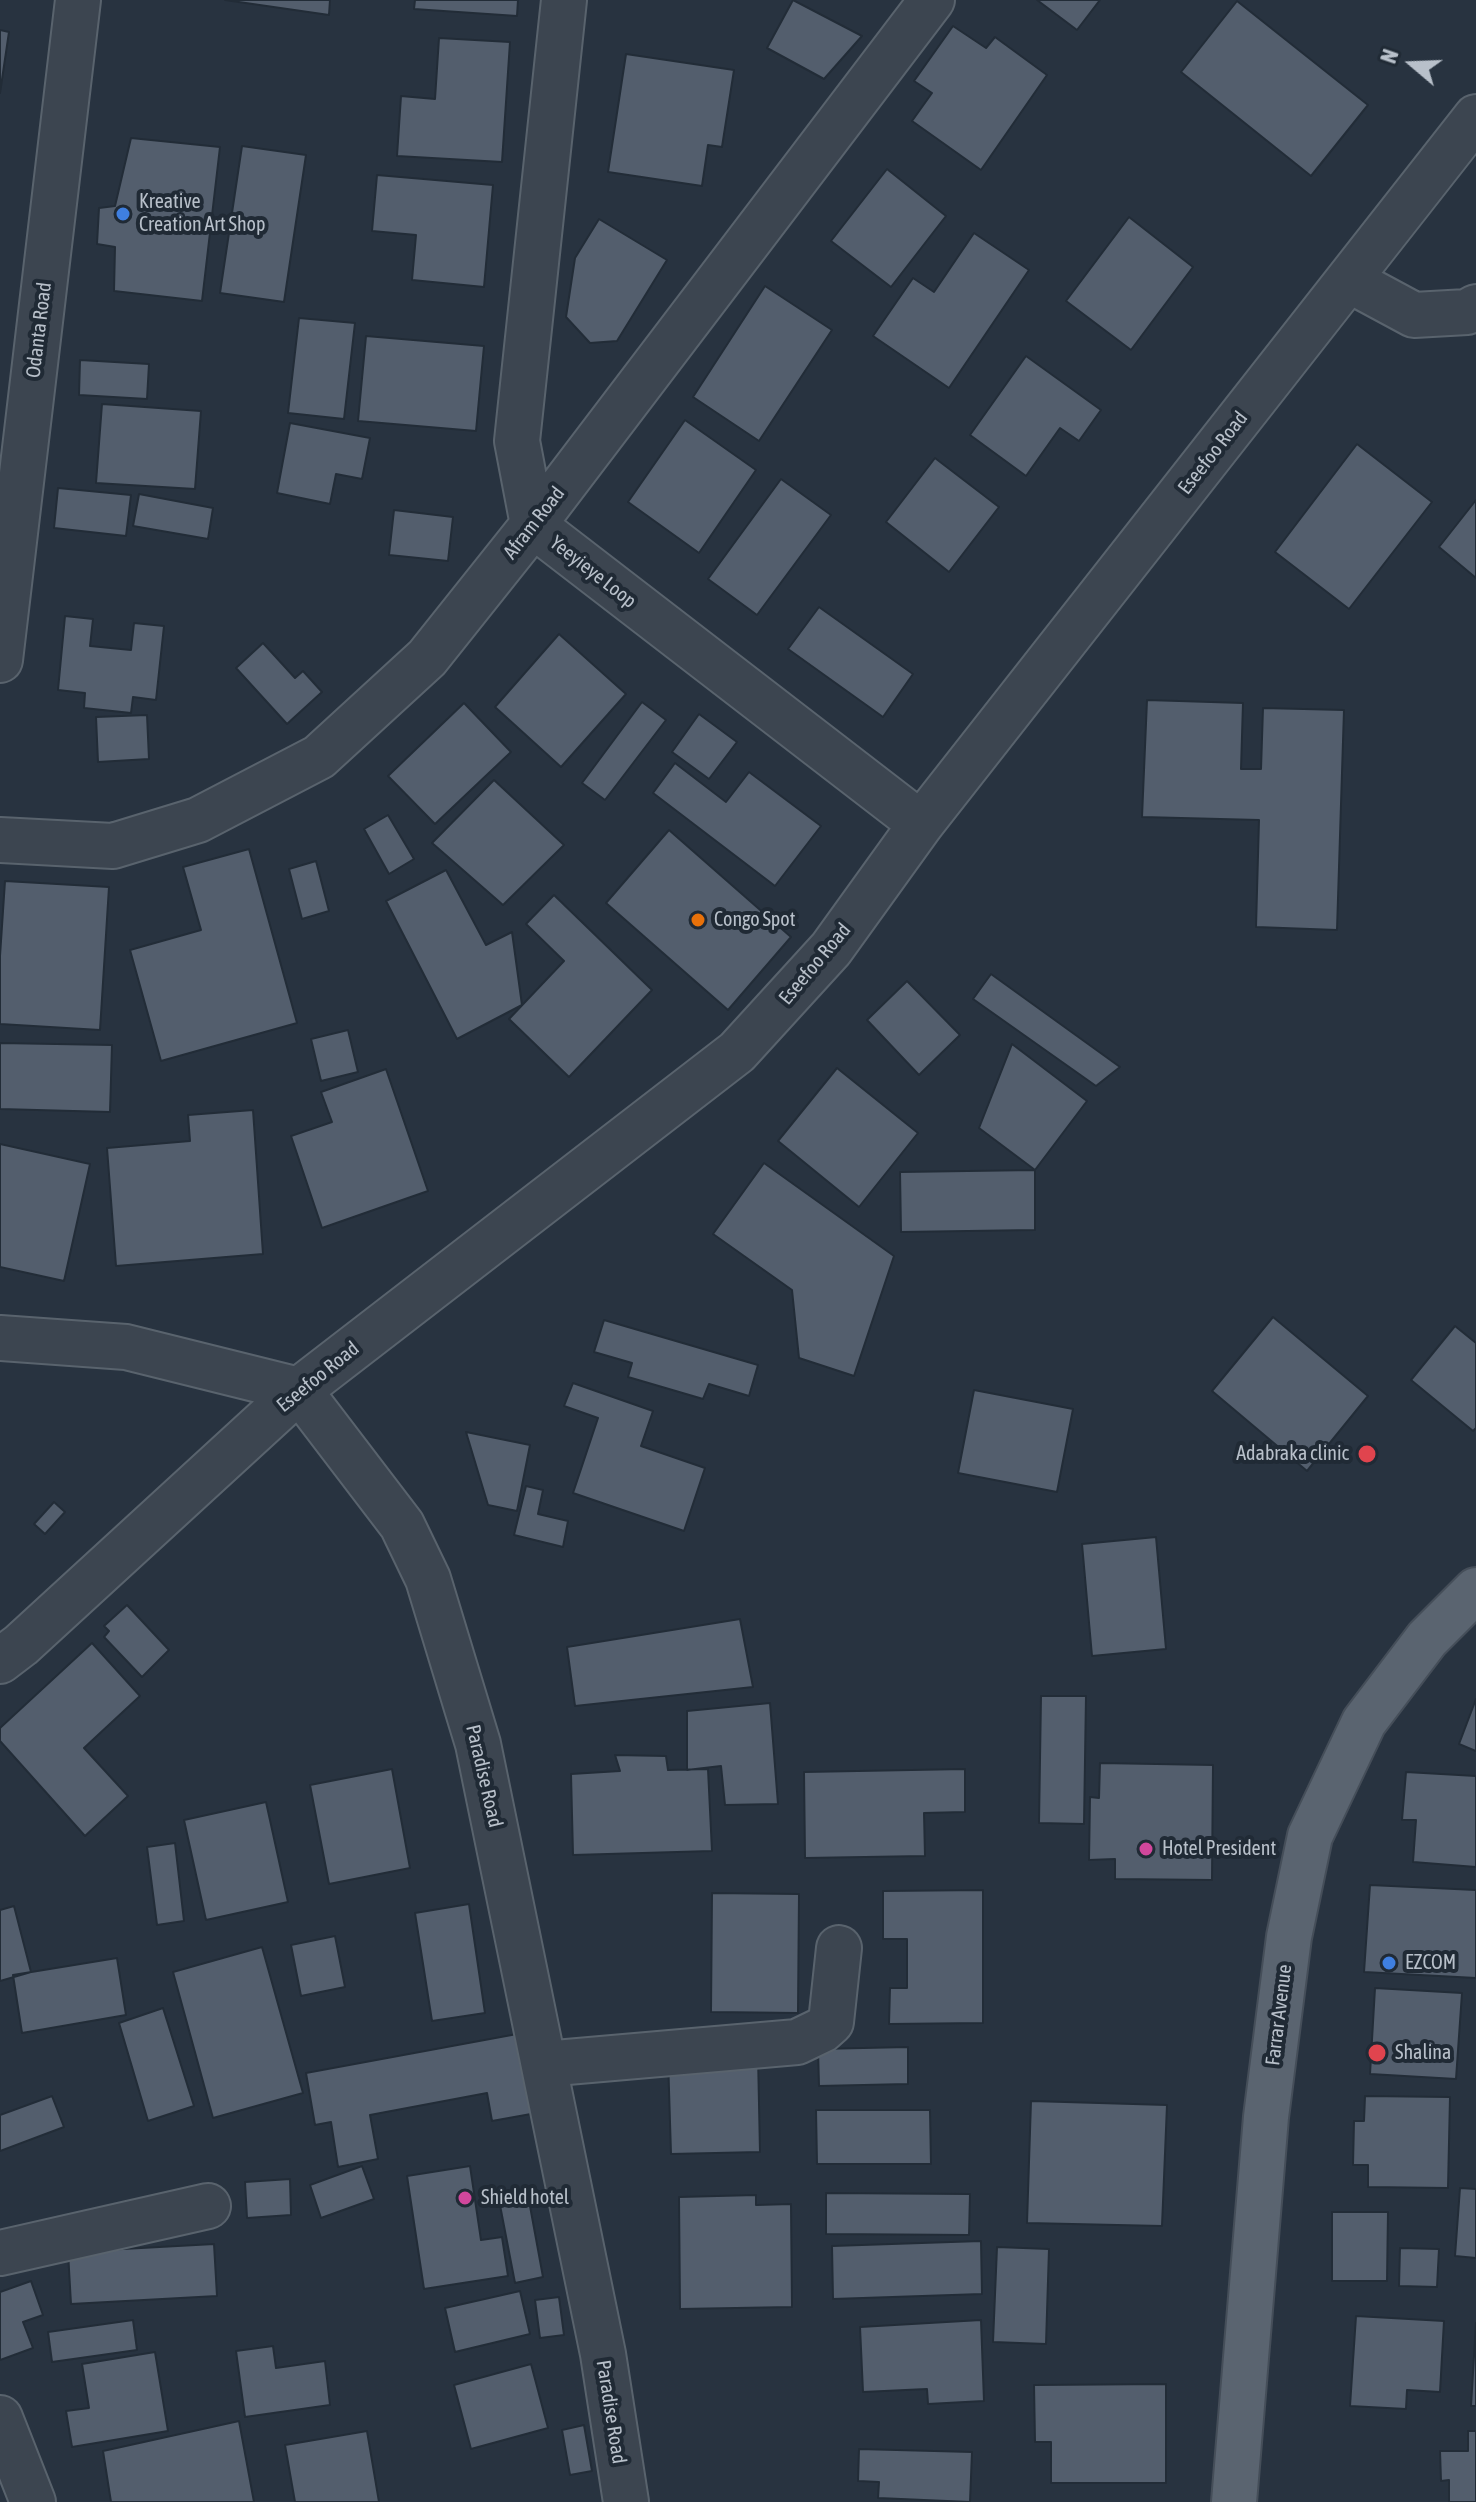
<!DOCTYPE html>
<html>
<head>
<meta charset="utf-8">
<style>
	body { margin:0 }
	#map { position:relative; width:1476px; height:2502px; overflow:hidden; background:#283340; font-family:"Asap Condensed",sans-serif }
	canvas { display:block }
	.north { position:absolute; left:1372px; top:24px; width:80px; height:80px; -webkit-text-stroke:6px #202a35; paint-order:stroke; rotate:289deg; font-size:22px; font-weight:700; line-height:32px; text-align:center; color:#b8c0ca }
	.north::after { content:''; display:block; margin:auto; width:28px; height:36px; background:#b8c0ca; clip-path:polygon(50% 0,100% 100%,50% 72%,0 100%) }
</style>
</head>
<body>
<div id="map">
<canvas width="1476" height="2502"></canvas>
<div class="north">N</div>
</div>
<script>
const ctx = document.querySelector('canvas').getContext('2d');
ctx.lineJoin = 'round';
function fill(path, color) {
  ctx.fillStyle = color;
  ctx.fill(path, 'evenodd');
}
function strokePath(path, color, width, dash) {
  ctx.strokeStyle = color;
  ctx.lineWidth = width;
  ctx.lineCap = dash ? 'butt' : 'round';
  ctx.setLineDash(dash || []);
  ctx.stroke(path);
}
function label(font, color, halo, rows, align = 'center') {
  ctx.font = font + ' "Asap Condensed",sans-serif';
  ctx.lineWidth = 8;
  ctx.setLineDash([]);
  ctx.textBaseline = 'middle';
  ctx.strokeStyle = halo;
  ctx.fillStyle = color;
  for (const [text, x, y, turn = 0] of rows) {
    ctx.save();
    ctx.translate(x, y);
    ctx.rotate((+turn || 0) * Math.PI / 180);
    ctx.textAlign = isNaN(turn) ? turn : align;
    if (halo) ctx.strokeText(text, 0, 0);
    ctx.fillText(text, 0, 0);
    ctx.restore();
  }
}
const building = new Path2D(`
	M225,0H330L329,15Z
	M415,0H518L517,16L414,9Z
	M793,0L862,36L824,79L767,48Z
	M1037,0H1100L1077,30Z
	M1237,1L1368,105L1311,176L1181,72Z
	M953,26L986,48L995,37L1047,75L981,170L912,121L932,93L914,81Z
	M0,30L9,32L0,93Z
	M439,38L510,42L502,162L397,156L401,96L435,99Z
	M626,54L734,70L722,147L708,145L702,186L608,172Z
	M131,138L220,147L202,301L114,291L115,247L97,244L99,208L115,206Z
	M242,146L306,155L284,302L220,293Z
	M887,169L946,216L891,287L831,241Z
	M377,175L493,185L484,287L412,280L416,235L372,231Z
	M1129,217L1193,267L1131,350L1066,301Z
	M599,219L667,260L617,341L590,343L566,317L575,258Z
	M974,233L1029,270L949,388L873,336L913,278L934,292Z
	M765,286L832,330L759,441L693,397Z
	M299,318L355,323L344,419L288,413Z
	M366,336L484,346L476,431L358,421Z
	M1026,356L1101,410L1079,441L1060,428L1026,476L970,435Z
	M80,360L149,364L147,399L79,395Z
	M102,404L201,411L195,489L96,483Z
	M685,420L756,470L699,553L628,502Z
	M290,423L370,438L362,479L336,474L330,504L277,493Z
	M1357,444L1432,502L1349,609L1275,552Z
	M935,458L999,507L949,572L886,522Z
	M781,479L831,515L757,615L708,579Z
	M58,488L131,495L126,536L54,528Z
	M139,494L213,508L208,539L133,526Z
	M1476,500V578L1439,547Z
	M394,510L453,517L448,561L389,555Z
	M819,607L913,674L883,717L788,649Z
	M65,616L93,619L90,646L131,650L134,623L164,626L156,700L133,697L131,713L84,708L85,693L58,690Z
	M559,634L626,694L561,767L495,707Z
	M263,643L295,678L303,671L322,692L287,724L236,668Z
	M1147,700L1243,703L1241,769H1261L1263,708L1344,710L1337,930L1256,927L1259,820L1142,817Z
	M642,702L666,720L605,800L582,783Z
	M464,703L511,752L435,824L388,776Z
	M699,714L737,742L709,779L672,752Z
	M147,715L149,759L98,762L96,717Z
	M675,763L726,802L749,772L821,826L775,886L653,793Z
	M494,780L564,845L503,905L432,843Z
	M388,815L414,859L389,874L364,829Z
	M669,830L791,937L728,1010L606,903Z
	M249,849L297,1023L161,1061L130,950L201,930L183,867Z
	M316,861L329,911L302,919L289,869Z
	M446,870L486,945L512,932L522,1005L457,1039L386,901Z
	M5,881L109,887L100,1030L0,1024V956Z
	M554,895L652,990L569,1077L509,1019L564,961L526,924Z
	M991,974L1120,1067L1096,1086L973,999Z
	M907,981L960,1035L919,1075L867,1020Z
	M348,1030L358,1072L321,1081L311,1039Z
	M0,1043L112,1045L110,1112L0,1109Z
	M1012,1044L1087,1101L1035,1170L979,1128Z
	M837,1068L918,1133L859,1207L778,1141Z
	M386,1069L428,1191L322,1228L291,1136L332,1122L321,1092Z
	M253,1110L263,1254L116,1266L107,1148L190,1141L188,1115Z
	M0,1144L90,1164L64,1281L0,1267Z
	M764,1163L894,1256L854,1376L799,1358L792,1290L713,1234Z
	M1035,1170V1230L901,1232L900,1172Z
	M1273,1317L1368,1396L1307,1471L1212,1391Z
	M604,1320L758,1365L749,1396L709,1384L703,1399L628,1377L632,1363L594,1352Z
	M1455,1326L1476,1343V1428L1473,1431L1411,1380Z
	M573,1383L653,1411L641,1446L705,1468L684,1531L573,1493L598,1418L564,1406Z
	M974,1390L1073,1409L1057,1492L958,1473Z
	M466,1432L530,1445L517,1511L488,1505Z
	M526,1486L543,1490L538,1514L568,1521L563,1547L514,1535Z
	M54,1502L65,1512L45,1534L34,1524Z
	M1156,1537L1166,1649L1092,1656L1082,1544Z
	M127,1605L169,1650L142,1677L104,1637L109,1631L104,1626Z
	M740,1619L753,1687L575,1706L567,1647Z
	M92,1643L140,1696L84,1748L128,1796L85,1836L0,1741V1728Z
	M1041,1696H1086L1084,1824L1039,1823Z
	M1476,1699V1751L1459,1744Z
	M770,1703L778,1804L725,1805L721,1766L687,1770V1711Z
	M615,1755L666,1756L668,1770L708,1769L712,1851L573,1855L571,1774L620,1771Z
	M1100,1763L1213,1765L1212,1880L1115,1879V1859L1089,1860L1090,1797L1099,1798Z
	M392,1769L410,1868L329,1884L310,1785Z
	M965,1769V1812L924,1813L925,1856L805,1858L804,1772Z
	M1406,1772L1476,1776V1867L1413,1862L1416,1820H1402Z
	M266,1802L288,1902L206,1920L184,1820Z
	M175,1843L184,1921L157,1925L147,1847Z
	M1370,1885L1476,1890V1978L1364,1972Z
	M983,1890V2023L889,2024L890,1988H907V1939H883V1891Z
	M712,1893L799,1894L798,2013L711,2012Z
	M469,1904L485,2013L432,2021L415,1913Z
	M14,1906L31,1972L0,1981V1910Z
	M335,1936L345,1987L301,1996L291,1945Z
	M262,1947L303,2093L213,2118L173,1972Z
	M117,1958L126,2015L22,2033L13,1975Z
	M1375,1988L1462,1993L1456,2079L1370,2074Z
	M163,2008L194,2106L148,2121L119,2023Z
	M517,2034L531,2114L492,2121L487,2093L370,2115L378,2159L338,2167L331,2122L315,2125L306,2073Z
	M908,2047V2084L819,2086L818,2049Z
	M758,2055L760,2152L671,2154L668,2058Z
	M52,2096L64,2127L0,2151V2115Z
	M1365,2096L1450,2097L1448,2188L1368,2187V2165H1353L1354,2121H1364Z
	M1031,2101L1167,2105L1162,2226L1027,2223Z
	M816,2110H930L931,2164H817Z
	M362,2166L374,2199L321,2218L310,2185Z
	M470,2166L481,2240L502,2237L508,2276L424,2289L407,2176Z
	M290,2179L291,2215L247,2218L245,2182Z
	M1460,2188L1476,2189V2258L1455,2256Z
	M826,2193L970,2194L969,2235L826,2234Z
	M528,2195L543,2277L515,2283L499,2200Z
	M756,2195V2205L791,2204L792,2307L680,2309L679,2197Z
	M1332,2212H1388L1387,2281H1332Z
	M981,2241L982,2294L833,2299L832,2246Z
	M214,2244L217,2296L71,2304L68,2252Z
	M997,2247L1049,2249L1046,2344L993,2342Z
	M1400,2248L1439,2249L1437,2287L1399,2286Z
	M31,2281L43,2315L23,2322L33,2348L0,2360V2292Z
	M520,2291L530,2334L455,2352L445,2308Z
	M559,2297L564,2335L540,2338L535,2300Z
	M1356,2316L1444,2321L1440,2392L1407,2390L1406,2409L1350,2406Z
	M133,2320L137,2350L52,2362L48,2332Z
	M981,2320L984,2401L928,2404L927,2389L863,2392L860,2327Z
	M1476,2323V2406H1471Z
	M273,2346L276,2368L325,2361L330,2405L245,2417L236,2351Z
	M155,2352L168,2431L72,2447L66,2411L89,2408L82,2364Z
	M531,2364L548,2428L471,2449L454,2385Z
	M1166,2384V2483H1051V2442H1035L1034,2385Z
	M239,2421L254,2502H111L103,2451Z
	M584,2425L592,2471L570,2475L562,2430Z
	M367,2431L379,2502H295L285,2445Z
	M1468,2431H1476V2502H1449V2480L1441,2481L1440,2451H1468Z
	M859,2449L972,2452L970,2502L878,2498L879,2482L858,2481Z`);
fill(building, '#535e6d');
strokePath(building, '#222c37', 2);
const minor = new Path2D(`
	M564,0L517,441L533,525L921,824
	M1349,280L1414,315L1467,312L1476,307
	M0,660L78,0
	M0,840L113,846L198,820L319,757L427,658L533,525L932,0
	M0,1338L126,1347L299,1390L402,1525L428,1579L478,1744L603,2354L626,2502
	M0,1661L21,1645L299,1390L737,1052L831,949L921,824L1476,117
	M544,2064L797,2042L822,2030L831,2022L839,1948
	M0,2253L208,2206
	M0,2418L33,2502`);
const major = new Path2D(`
	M1234,2502L1266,2117L1289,1937L1310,1836L1364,1722L1427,1639L1476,1590`);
strokePath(minor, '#59636d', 48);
strokePath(major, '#454e59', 48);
strokePath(minor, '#3c4550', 44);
strokePath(major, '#5a6470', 44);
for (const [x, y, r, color] of [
	[123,214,8,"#3f7fe0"],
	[698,920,8,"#e8710a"],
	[1367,1454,10,"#e0444e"],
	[1146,1849,8,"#d1479c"],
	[1389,1963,8,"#3f7fe0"],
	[1377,2053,10,"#e0444e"],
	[465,2198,8,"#d1479c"]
]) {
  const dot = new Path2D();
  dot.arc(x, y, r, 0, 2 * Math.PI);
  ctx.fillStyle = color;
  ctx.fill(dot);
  strokePath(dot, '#202a35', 3);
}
label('20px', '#b8c0ca', '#202a35', [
	["Kreative",139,202],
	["Creation Art Shop",139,225],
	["Congo Spot",714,920],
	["Adabraka clinic",1349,1454,"right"],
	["Hotel President",1162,1849],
	["EZCOM",1405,1963],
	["Shalina",1395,2053],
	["Shield hotel",481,2198]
], 'left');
label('20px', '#b8c0ca', '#202a35', [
	["Odanta Road",39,330,-83],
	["Eseefoo Road",1213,453,-52],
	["Afram Road",534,523,-52],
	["Yeeyieye Loop",593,572,38],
	["Eseefoo Road",815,964,-50],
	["Eseefoo Road",318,1377,-39],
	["Paradise Road",484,1776,77],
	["Farrar Avenue",1279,2015,-83],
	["Paradise Road",611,2412,81]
]);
</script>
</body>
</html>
